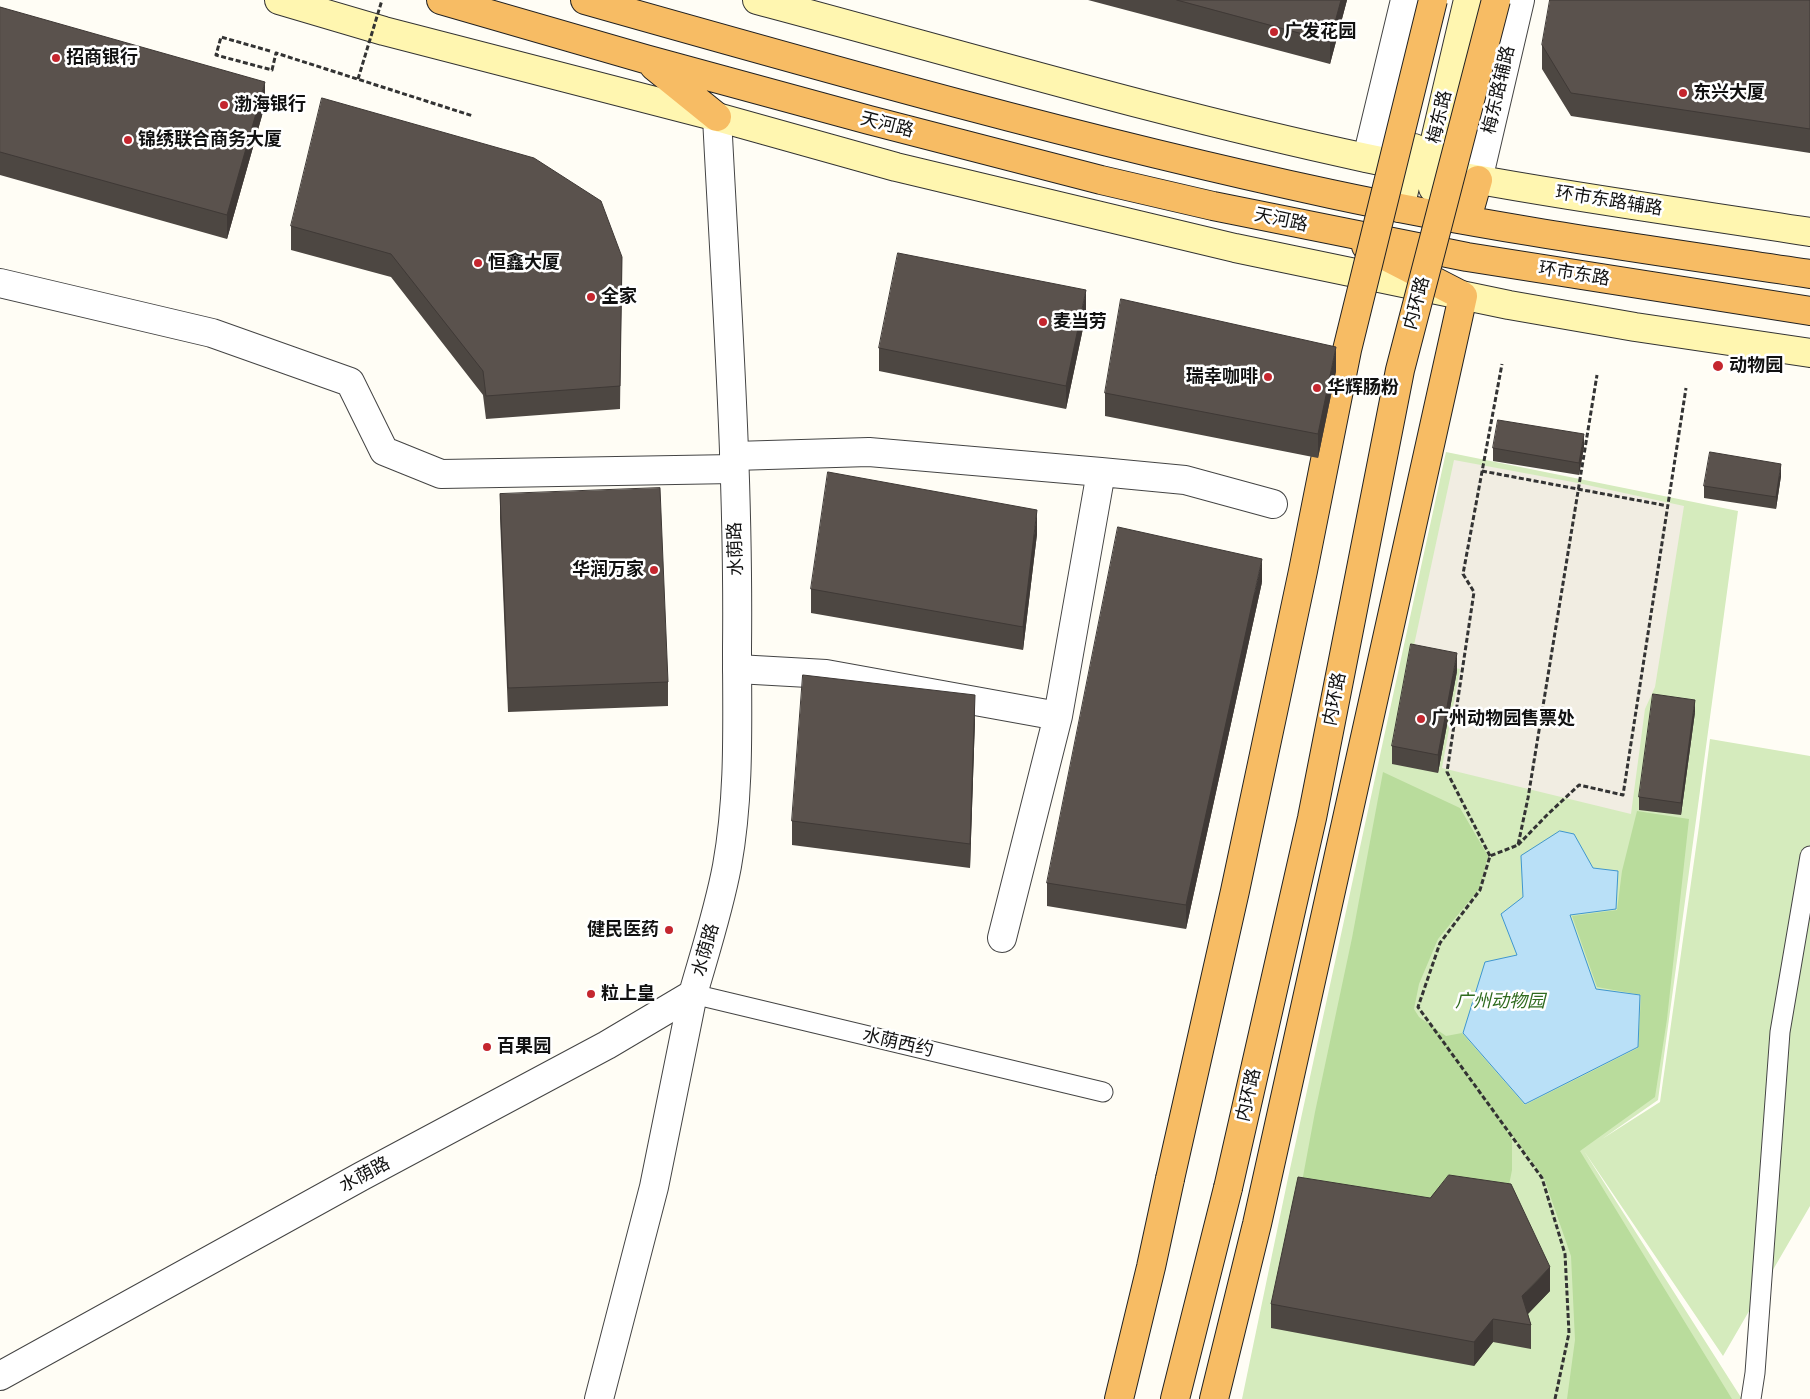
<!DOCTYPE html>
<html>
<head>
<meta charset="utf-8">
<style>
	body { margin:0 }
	canvas { display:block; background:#fffdf5 }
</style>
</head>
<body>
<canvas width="1810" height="1399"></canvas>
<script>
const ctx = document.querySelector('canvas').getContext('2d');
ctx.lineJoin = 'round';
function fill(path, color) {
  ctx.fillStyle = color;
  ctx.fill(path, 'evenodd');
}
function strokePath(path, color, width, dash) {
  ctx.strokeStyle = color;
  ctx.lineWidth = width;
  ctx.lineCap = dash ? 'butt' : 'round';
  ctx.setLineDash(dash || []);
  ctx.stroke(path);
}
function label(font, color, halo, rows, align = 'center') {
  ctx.font = font + ' Lora,"Noto Sans SC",serif';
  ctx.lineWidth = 5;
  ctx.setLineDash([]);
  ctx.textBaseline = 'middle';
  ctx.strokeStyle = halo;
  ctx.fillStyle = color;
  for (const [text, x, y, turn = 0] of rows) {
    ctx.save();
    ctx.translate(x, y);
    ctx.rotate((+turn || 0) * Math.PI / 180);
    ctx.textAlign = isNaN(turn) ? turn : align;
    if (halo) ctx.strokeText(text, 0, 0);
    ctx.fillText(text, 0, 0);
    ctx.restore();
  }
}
fill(new Path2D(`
	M1446,452L1738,511L1658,1100L1602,1139L1660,1102L1699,826L1710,739L1810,756V1206L1723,1356L1584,1151L1742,1399H1242L1288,1178Z`), '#d5ebbd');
fill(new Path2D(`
	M1383,772L1460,808L1488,856L1479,889L1438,939L1419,984L1414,1009L1419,1017L1446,1036L1462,1033L1525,1105L1638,1048L1641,995L1597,987L1572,916L1617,910L1622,871L1637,811L1689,819L1667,1019L1655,1097L1580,1151L1732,1399H1567L1575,1340L1571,1256L1544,1178L1502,1122L1512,1140V1170L1506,1200L1429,1220L1299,1198L1315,1112L1352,938Z`), '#b9dc9c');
fill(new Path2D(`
	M1454,460L1578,483L1684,506L1655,687L1645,709L1631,814L1442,768L1460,669L1411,659Z`), '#f1ede2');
const water = new Path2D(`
	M1560,831L1574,834L1593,868L1618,871L1616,909L1570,915L1596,989L1640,995L1638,1047L1525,1104L1463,1033L1485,962L1517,955L1501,914L1523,897L1521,856Z`);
fill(water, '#b9e0f7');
strokePath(water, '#3f96cf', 1);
const service = new Path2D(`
	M693,994L1103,1092
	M1751,1399L1755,1373L1780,1032L1810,856`);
const minor = new Path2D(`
	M1367,158L1405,0
	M1478,180L1520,0
	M0,283L212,333L350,382L384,451L441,474L734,469
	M734,456L869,452L1101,472L1185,480L1273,504
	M737,669L826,674L1058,716
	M1002,938L1058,716L1101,472
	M599,1399L654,1187L693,994`);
const tertiary = new Path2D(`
	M0,1376L362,1176L607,1045L693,994C705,952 719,909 727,866C740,794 737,721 737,649C739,471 726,294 717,117`);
const secondary = new Path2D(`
	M279,0L384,31L717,117L896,167L1235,248L1509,305L1635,327L1810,353
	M757,0C960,54 1161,114 1366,158C1513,189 1662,209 1810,232
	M1433,188L1428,170L1468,0
	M1400,208L1414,148`);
const trunk = new Path2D(`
	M441,0L645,59L869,120L1101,180L1213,206L1467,257L1810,311
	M585,0C832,70 1080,140 1331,194C1489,228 1650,250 1810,274
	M654,66L717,117
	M1467,219L1478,180
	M1119,1399L1151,1267L1170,1179
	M1175,1399L1228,1188
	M1214,1399L1257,1224L1463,296L1366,246`);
strokePath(service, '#444', 21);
strokePath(minor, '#444', 30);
strokePath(tertiary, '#444', 30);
strokePath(secondary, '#333', 30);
strokePath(trunk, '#222', 30);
strokePath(new Path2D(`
	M270,51L221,37L216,55L272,70L276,53L473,116
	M1482,471L1668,506
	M1518,845L1547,815L1579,785L1623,795L1686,388
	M1490,856L1447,772L1474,592L1463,574L1502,364
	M1555,1399L1569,1333L1565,1254L1542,1178L1418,1007L1440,943L1480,890L1490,856L1518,845L1528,798L1597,375`), '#333', 3, [5, 2.5]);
strokePath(service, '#fff', 19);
strokePath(minor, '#fff', 28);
strokePath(tertiary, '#fff', 28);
strokePath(secondary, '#fff6b0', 28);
strokePath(trunk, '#f7bc64', 28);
const trunkBridge = new Path2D(`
	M1170,1179L1235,891L1303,571L1347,350L1433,0
	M1228,1188L1312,818L1400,370L1496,0`);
strokePath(trunkBridge, '#222', 30, []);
strokePath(new Path2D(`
	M358,79L382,0`), '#333', 3, [5, 2.5]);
strokePath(trunkBridge, '#f7bc64', 28);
fill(new Path2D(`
	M1088,0H1347L1330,64Z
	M1810,0V153L1571,116L1542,69V45Z
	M0,7L265,105L227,239L0,175Z
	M291,226L622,257L620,409L486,419L483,395L391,277L291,250Z
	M1086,314L1066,409L879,371V348Z
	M1336,371L1318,458L1105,416V393Z
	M1584,447L1579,475L1493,461V448Z
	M1781,476L1776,509L1704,498V486Z
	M500,494L668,682V706L508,712L500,518Z
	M1037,534L1023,650L811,613V589Z
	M1262,582L1186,929L1047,906V883Z
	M1457,671L1438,773L1392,764V746Z
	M1695,712L1681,815L1639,810V797Z
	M975,719L970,868L792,845V821Z
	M1550,1291L1528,1314L1531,1325V1349L1493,1342L1474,1366L1271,1328V1304Z`), '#4d4742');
fill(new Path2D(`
	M1341,0H1347L1330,64V41Z
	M265,82V105L227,239V215Z
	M1086,290V314L1066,409V386Z
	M1336,347V371L1318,458V434Z
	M1584,434V447L1579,475V463Z
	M1781,464V476L1776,509V497Z
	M1037,510V534L1023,650V627Z
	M1262,559V582L1186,929V905Z
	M1457,653V671L1438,773V755Z
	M975,695V719L970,868V844Z
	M1695,700V712L1681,815V803Z
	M1550,1267V1291L1522,1320V1296Z
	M1493,1319V1342L1474,1366V1342Z`), '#3f3936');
const building = new Path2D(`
	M1177,0H1341L1330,41Z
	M1550,0H1810V129L1571,93L1542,45Z
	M0,7L265,82L227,215L0,152Z
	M322,98L534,158L601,201L622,257L620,386L486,396L483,371L391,254L291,226Z
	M898,253L1086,290L1066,386L879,348Z
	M1121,299L1336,347L1318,434L1105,393Z
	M1498,420L1584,434L1579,463L1493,448Z
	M1710,452L1781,464L1776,497L1704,486Z
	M828,472L1037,510L1023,627L811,589Z
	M660,488L668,682L508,688L500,494Z
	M1118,527L1262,559L1186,905L1047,883Z
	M1411,644L1457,653L1438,755L1392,746Z
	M803,675L975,695L970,844L792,821Z
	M1653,694L1695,700L1681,803L1639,797Z
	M1449,1175L1511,1184L1550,1267L1522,1296L1531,1325L1493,1319L1474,1342L1271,1304L1298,1177L1430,1198Z`);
fill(building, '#5a524d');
strokePath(building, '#3f3936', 1);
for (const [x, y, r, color] of [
	[1274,32,5,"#c4262e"],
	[56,58,5,"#c4262e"],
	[1683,93,5,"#c4262e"],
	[224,105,5,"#c4262e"],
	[128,140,5,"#c4262e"],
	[478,263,5,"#c4262e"],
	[591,297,5,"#c4262e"],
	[1043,322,5,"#c4262e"],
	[1718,366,6,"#c4262e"],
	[1268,377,5,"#c4262e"],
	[1317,388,5,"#c4262e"],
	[654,570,5,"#c4262e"],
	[1421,719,5,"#c4262e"],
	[669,930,5,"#c4262e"],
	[591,994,5,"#c4262e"],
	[487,1047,5,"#c4262e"]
]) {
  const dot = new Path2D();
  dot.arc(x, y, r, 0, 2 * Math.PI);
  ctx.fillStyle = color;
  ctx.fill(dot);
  strokePath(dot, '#fff', 2);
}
label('bold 18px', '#111', '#fff', [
	["广发花园",1284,32],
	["招商银行",66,58],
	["东兴大厦",1693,93],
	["渤海银行",234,105],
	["锦绣联合商务大厦",138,140],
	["恒鑫大厦",488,263],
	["全家",601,297],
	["麦当劳",1053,322],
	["动物园",1729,366],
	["瑞幸咖啡",1258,377,"right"],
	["华辉肠粉",1327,388],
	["华润万家",644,570,"right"],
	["广州动物园售票处",1431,719],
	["健民医药",659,930,"right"],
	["粒上皇",601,994],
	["百果园",497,1047]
], 'left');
label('18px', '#111', '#fff', [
	["梅东路辅路",1499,90,-77],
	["梅东路",1440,117,-77],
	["天河路",887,125,14],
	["环市东路辅路",1609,201,9],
	["天河路",1281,220,12],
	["环市东路",1574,274,9],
	["内环路",1417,303,-75],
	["水荫路",736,549,-92],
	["内环路",1335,699,-79],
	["水荫路",706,950,-74],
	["水荫西约",898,1043,13],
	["内环路",1249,1095,-77],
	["水荫路",365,1175,-28]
]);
label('italic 18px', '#2f6b1f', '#fff', [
	["广州动物园",1500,1002]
]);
</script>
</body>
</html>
